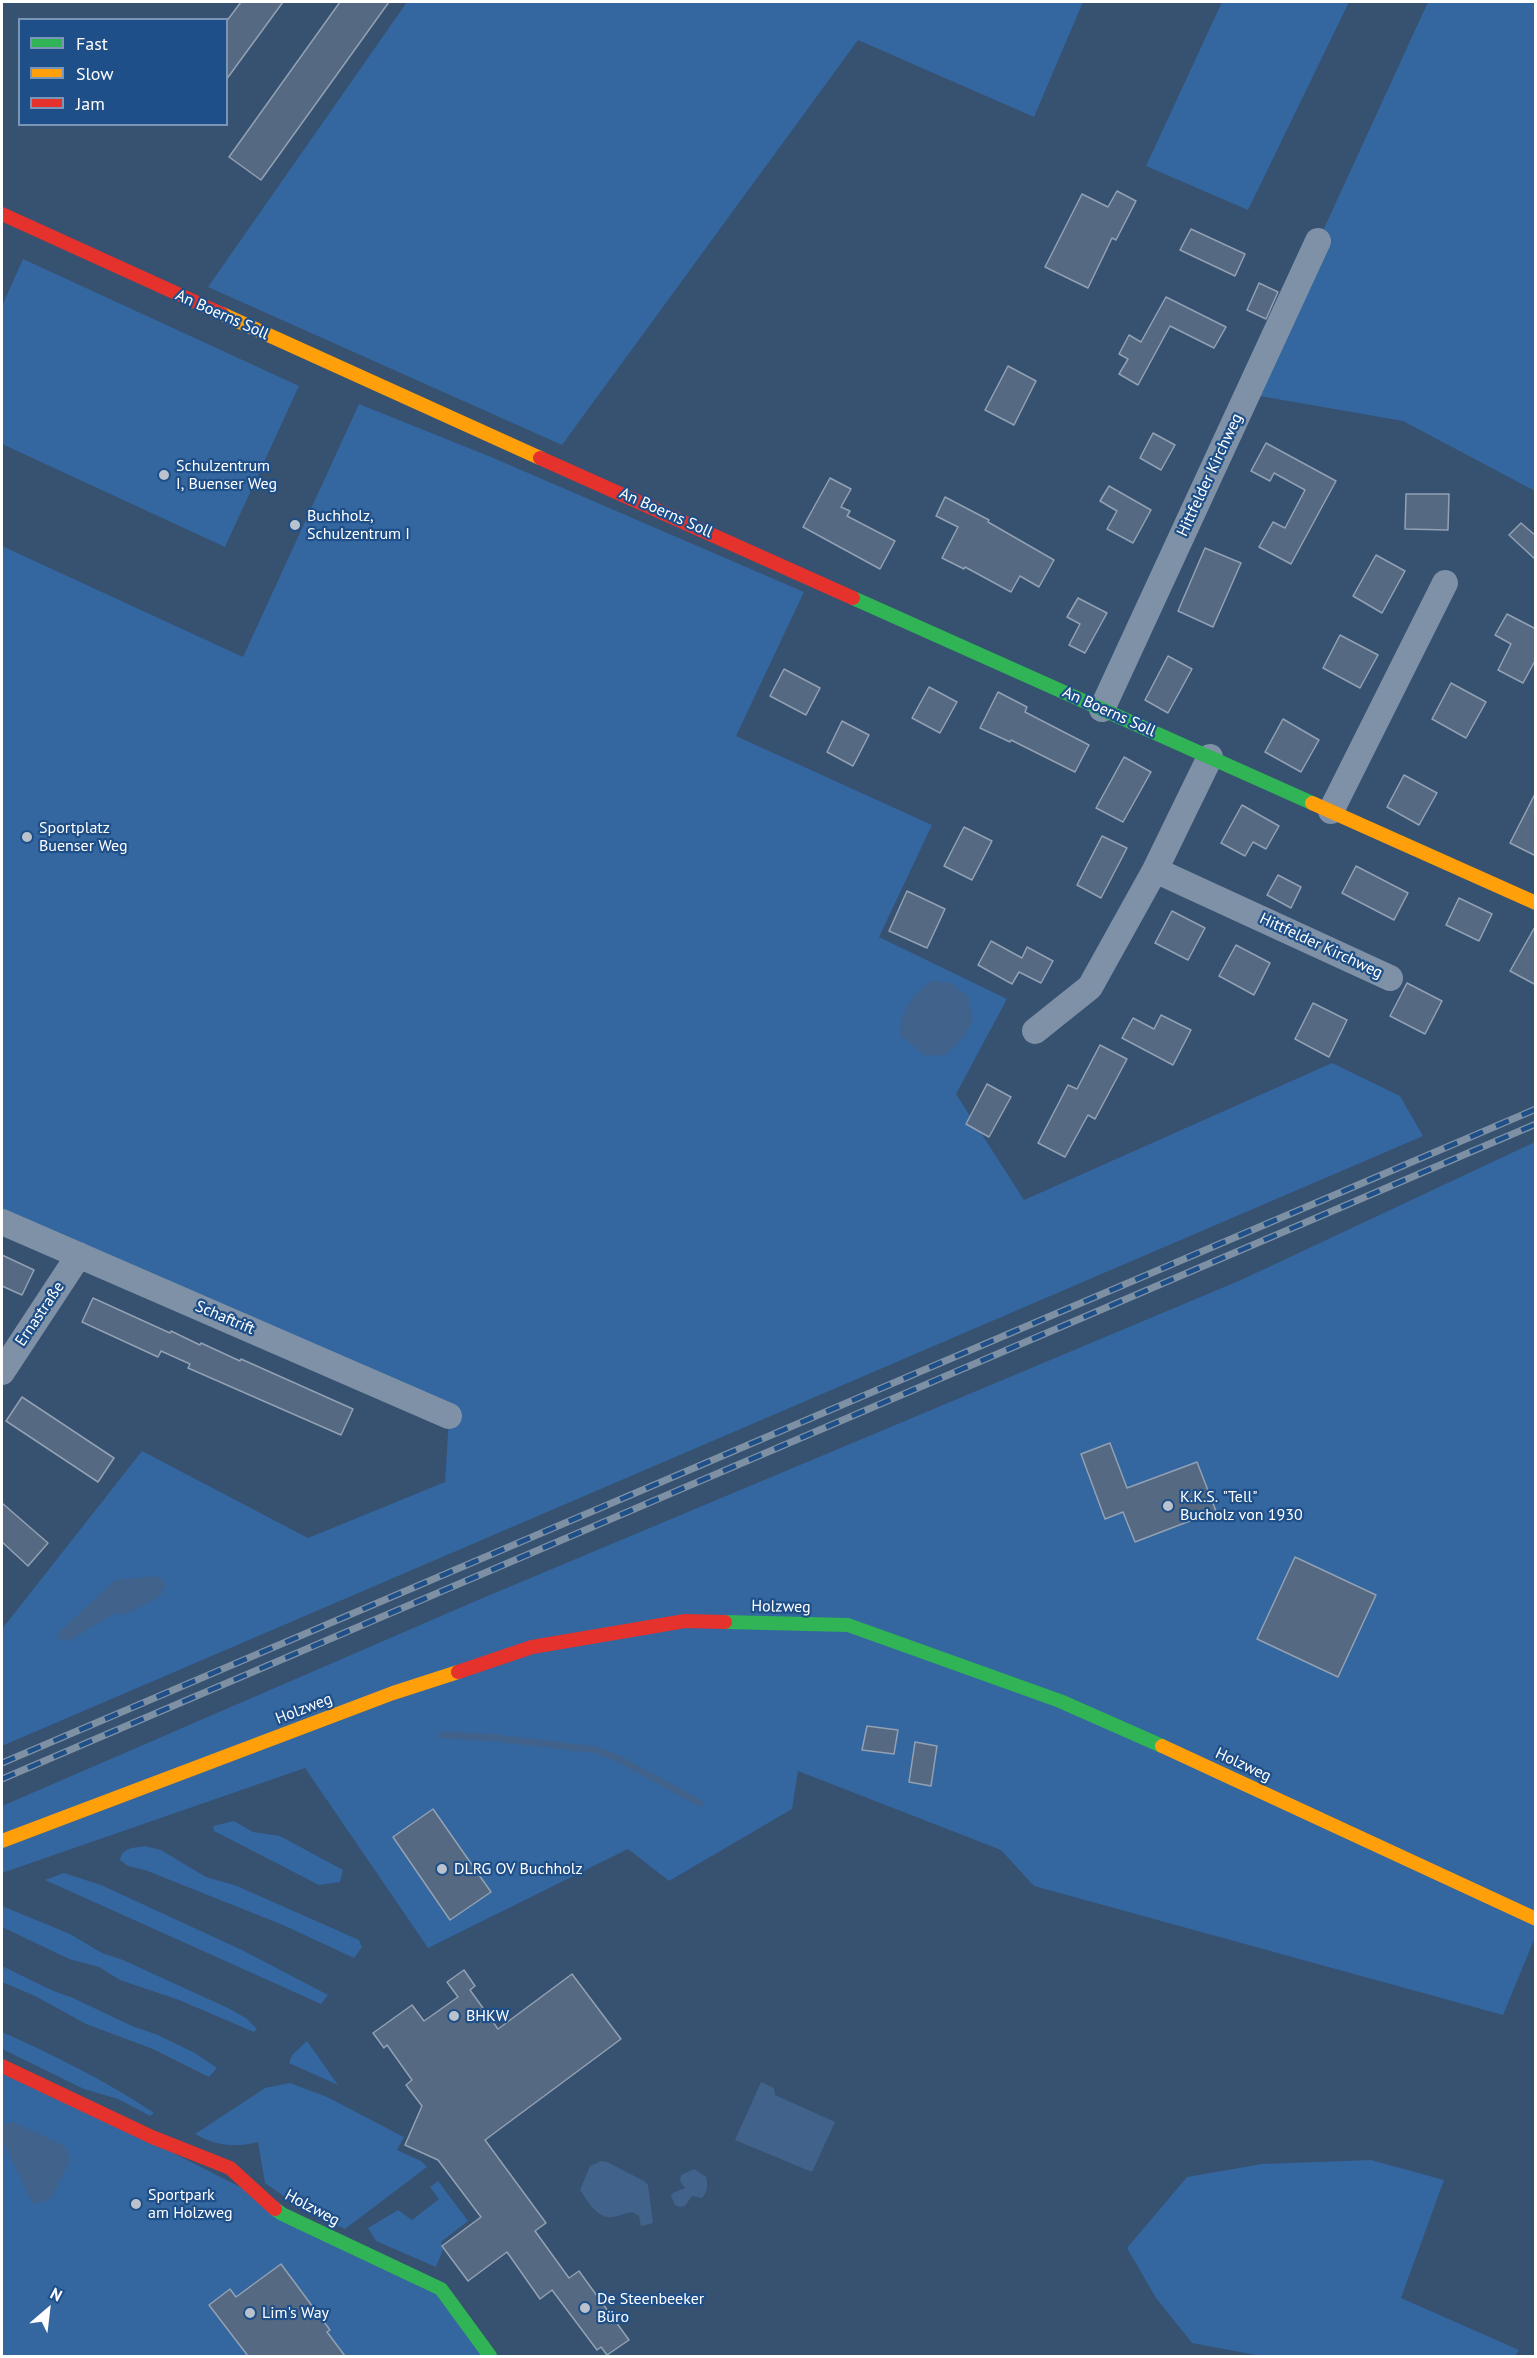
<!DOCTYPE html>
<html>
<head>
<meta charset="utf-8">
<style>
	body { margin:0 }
	#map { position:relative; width:1537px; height:2358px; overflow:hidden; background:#375170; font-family:"PT Sans",sans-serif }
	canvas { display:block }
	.frame { position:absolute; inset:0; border:3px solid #fff; pointer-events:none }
	.legend { position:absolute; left:18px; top:18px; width:210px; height:108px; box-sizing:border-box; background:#1f4f88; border:2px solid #7995b8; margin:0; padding:8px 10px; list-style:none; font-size:18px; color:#fff }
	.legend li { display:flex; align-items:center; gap:12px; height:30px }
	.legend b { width:30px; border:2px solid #7995b8 }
	.north { position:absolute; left:18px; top:2280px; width:60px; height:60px; -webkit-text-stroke:4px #1f4f88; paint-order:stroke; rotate:28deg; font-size:16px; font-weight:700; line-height:24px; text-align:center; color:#fff }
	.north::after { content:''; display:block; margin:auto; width:21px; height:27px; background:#fff; clip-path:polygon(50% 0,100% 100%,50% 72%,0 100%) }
</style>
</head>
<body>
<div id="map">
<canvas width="1537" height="2358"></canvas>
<div class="frame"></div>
<ul class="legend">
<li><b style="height:8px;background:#30b455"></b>Fast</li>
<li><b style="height:8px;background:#ff9f0a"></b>Slow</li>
<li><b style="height:8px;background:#e5322d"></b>Jam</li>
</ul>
<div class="north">N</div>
</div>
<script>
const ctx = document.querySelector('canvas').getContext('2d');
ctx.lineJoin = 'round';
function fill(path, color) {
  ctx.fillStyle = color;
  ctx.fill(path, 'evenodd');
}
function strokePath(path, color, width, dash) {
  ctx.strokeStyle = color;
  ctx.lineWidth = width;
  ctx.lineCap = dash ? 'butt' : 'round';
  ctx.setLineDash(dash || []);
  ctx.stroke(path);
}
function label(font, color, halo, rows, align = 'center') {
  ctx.font = font + ' "PT Sans",sans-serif';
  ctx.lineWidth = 4.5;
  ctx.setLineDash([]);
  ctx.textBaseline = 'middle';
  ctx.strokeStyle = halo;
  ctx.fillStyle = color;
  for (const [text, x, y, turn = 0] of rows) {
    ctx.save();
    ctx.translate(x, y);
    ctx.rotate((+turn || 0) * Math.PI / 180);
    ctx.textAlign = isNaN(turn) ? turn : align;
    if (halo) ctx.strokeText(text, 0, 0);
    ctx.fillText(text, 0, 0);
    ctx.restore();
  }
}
fill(new Path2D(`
	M407,2H1083L1034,117L858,40L562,445L208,287Z
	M1222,2H1349L1248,210L1146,166Z
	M1428,2H1535V491L1403,421L1248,394Z
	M23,259L299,386L225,547L2,444V306Z
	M359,404L491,457L804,592L736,736L932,825L879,937L1007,999L956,1094L1024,1200L1332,1063L1400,1096L1423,1136L2,1746V1629L142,1451L308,1538L445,1482L449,1416L2,1222V546L243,657Z
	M1535,1142L1536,1935L1503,2015L1034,1886L1001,1850L798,1771L792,1809L669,1881L628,1849L428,1948L305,1768L2,1873V1806L478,1600L1241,1280Z
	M234,1821L253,1832L280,1836L343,1870L340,1882L319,1885L214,1831L213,1826Z
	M145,1846L161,1850L206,1877L237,1886L359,1940L362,1947L354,1958L283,1925L145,1870L128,1866L120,1860C122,1847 134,1848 145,1846Z
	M64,1873L101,1885L242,1950L328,1995L321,2004L45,1880Z
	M2,1906L70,1934L102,1953L123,1960L228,2008L246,2018L257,2029L254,2032L179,2000L120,1980L99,1967L69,1959L2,1927Z
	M2,1966L51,1990L73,1998L132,2026L158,2035L195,2053L217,2068L209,2077L153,2049L86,2024L35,1996L2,1982Z
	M2,2032C54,2055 106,2081 154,2113L150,2116L118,2099L84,2089L2,2049Z
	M307,2041L338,2085L289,2063L292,2055Z
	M2,2066L441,2289L490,2356H2Z
	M290,2083L327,2097L404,2137L397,2150L421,2161L427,2167L345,2229L304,2210L265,2183L258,2142C234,2148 217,2146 195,2134L265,2088Z
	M1371,2160L1444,2180L1401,2298L1519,2350L1515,2356H1261L1192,2343L1156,2298L1127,2248L1187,2177L1262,2164Z
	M438,2181L468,2221L441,2242L443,2250L436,2267L376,2241L368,2228L398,2210L412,2220L439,2199L430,2187Z`), '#34669f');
fill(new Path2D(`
	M932,981L951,983L968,996L973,1021L962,1039L946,1055L926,1056L900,1036C902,1007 909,999 932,981Z
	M158,1576L166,1584L160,1596L129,1613L113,1614L69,1641L59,1640L58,1633L116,1580Z
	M761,2082L774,2088L775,2095L835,2122L812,2172L735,2140Z
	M13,2122L65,2146L70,2160L53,2195L45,2202L32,2203L2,2139V2125Z
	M601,2161L607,2162L644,2181L648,2185L653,2223L641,2226L639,2216L632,2212C625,2213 620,2216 613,2217C597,2219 588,2201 580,2190L590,2166Z
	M694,2169L706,2177C708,2186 708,2191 702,2198L692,2196L685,2206L680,2207L675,2205L671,2196L673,2193L685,2188L680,2181L681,2175Z`), '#41638b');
strokePath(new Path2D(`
	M442,1735L496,1738L596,1750L617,1758L700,1803`), '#41638b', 7);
const building = new Path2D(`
	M241,2H283L226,80V22Z
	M340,2H389L261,180L229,157Z
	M1117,191L1136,201L1116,240L1112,238L1088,288L1045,267L1082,194L1108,207Z
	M1191,229L1245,254L1235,276L1180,250Z
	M1259,283L1278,292L1266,319L1247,310Z
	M1166,297L1226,327L1214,348L1170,326L1138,385L1119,374L1128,359L1119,354L1129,335L1141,342Z
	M1008,366L1036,381L1014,425L985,410Z
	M1153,433L1175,445L1161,470L1140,458Z
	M1266,443L1336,481L1291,564L1259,547L1273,522L1285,528L1305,490L1274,473L1270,481L1251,471Z
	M830,478L851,489L841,507L850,511L847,516L895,541L880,569L803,527Z
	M1109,486L1151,510L1133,543L1107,529L1117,511L1100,501Z
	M1406,494H1449L1448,530L1405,529Z
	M945,497L989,520L988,522L1054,560L1039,587L1020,576L1011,592L965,567L964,569L942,558L958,527L936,516Z
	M1521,523L1536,536V560L1509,535Z
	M1205,548L1241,563L1213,627L1178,611Z
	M1376,555L1405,571L1382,613L1353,596Z
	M1078,598L1107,613L1085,653L1069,645L1080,624L1067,617Z
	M1507,614L1536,629V659L1523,683L1498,670L1511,644L1495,635Z
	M1340,635L1378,655L1360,688L1323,668Z
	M1168,656L1192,669L1168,713L1145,700Z
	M784,669L820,688L806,715L770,696Z
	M1451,683L1486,702L1466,738L1432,719Z
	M929,687L957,702L940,733L912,718Z
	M998,692L1027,707L1025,712L1089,745L1075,772L1011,740L1010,742L980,728Z
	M1283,719L1319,740L1301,772L1265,752Z
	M842,721L869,735L853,766L827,752Z
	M1124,757L1151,772L1123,822L1096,808Z
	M1404,775L1437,793L1419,825L1387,807Z
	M1536,792V856L1510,843Z
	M1242,805L1279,826L1266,849L1253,842L1245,856L1221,843Z
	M964,827L992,841L972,880L944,866Z
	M1102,836L1127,848L1101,898L1077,885Z
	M1356,866L1408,893L1394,920L1342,893Z
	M1278,875L1301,887L1291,908L1267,895Z
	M907,891L945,909L927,948L889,931Z
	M1459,898L1492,914L1479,941L1446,925Z
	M1172,911L1205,928L1188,960L1155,943Z
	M1536,925V985L1510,971Z
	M991,941L1022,958L1027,947L1053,961L1041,983L1019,972L1012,984L978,965Z
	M1236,945L1270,963L1254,995L1219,976Z
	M1407,983L1442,1001L1425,1034L1390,1016Z
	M1313,1003L1347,1020L1329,1057L1295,1039Z
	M1161,1015L1191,1030L1173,1065L1122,1038L1133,1018L1154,1029Z
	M1100,1045L1127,1059L1095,1119L1088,1115L1065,1157L1038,1143L1068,1085L1077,1089Z
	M987,1084L1011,1097L989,1137L966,1124Z
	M2,1255L34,1270L22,1295L2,1286Z
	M93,1298L170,1333L171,1331L200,1345L201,1343L240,1361L241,1359L353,1409L341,1435L188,1368L190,1364L161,1351L158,1357L82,1322Z
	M22,1397L114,1458L98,1482L6,1421Z
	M1110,1443L1127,1488L1197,1462L1216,1511L1135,1542L1123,1512L1105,1519L1081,1454Z
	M2,1503L48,1543L28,1566L2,1542Z
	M1295,1557L1376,1595L1338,1677L1257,1639Z
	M867,1726L898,1730L894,1754L862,1750Z
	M915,1742L937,1746L931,1786L909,1782Z
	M433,1809L491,1892L450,1920L393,1837Z
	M464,1970L475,1986L470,1990L498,2029L572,1974L621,2039L485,2140L546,2223L535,2231L569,2278L579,2271L629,2340L607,2355L601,2347L597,2350L552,2290L540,2299L507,2252L468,2281L442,2246L481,2217L438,2160L405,2145L422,2106L406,2085L412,2080L387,2045L384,2048L373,2033L412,2005L424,2021L458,1997L447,1982Z
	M281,2264L330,2330L327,2332L345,2356H248L209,2305L230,2289L236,2297Z`);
fill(building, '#556a82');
strokePath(building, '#92a1b3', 1.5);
strokePath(new Path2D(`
	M1102,709L1318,241
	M1331,811L1445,583
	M1155,870L1390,978
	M1035,1031L1090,987L1155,870L1210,757
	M2,1222L449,1416
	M2,1372L79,1255`), '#7e91a6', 26);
strokePath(new Path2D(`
	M853,598L1312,803
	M725,1622L848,1625L1060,1701L1162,1746
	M275,2209L282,2214L441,2289L490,2356`), '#30b455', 14);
strokePath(new Path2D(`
	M222,314L540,458
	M1312,803L1536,903
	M1162,1746L1536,1919
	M2,1841L393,1693L458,1672`), '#ff9f0a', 14);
strokePath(new Path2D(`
	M2,214L222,314
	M540,458L853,598
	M458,1672L532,1647L685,1621L725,1622
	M2,2066L152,2137L230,2168L275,2209`), '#e5322d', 14);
const rail = new Path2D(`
	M2,1763L1536,1109
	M2,1779L1536,1124`);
strokePath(rail, '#7e91a4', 7);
strokePath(rail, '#1f4f88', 4.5, [14]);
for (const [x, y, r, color] of [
	[164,475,6,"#b9c2cd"],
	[295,525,6,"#b9c2cd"],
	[27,837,6,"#b9c2cd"],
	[1168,1506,6,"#b9c2cd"],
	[442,1869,6,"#b9c2cd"],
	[454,2016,6,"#b9c2cd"],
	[136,2204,6,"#b9c2cd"],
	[585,2308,6,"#b9c2cd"],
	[250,2313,6,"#b9c2cd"]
]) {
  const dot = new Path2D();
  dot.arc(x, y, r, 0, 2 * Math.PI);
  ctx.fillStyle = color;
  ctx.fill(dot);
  strokePath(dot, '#1f4f88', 2);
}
label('16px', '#fff', '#1f4f88', [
	["An Boerns Soll",222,315,24],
	["Hittfelder Kirchweg",1210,475,-65],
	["An Boerns Soll",666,513,24],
	["An Boerns Soll",1109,712,24],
	["Hittfelder Kirchweg",1321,946,25],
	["Ernastraße",40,1314,-56],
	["Schaftrift",225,1318,23],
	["Holzweg",781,1607,1],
	["Holzweg",304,1709,-21],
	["Holzweg",1243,1765,25],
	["Holzweg",312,2208,28]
]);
label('16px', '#fff', '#1f4f88', [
	["Schulzentrum",176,466],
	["I, Buenser Weg",176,484],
	["Buchholz,",307,516],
	["Schulzentrum I",307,534],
	["Sportplatz",39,828],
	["Buenser Weg",39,846],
	["K.K.S. \"Tell\"",1180,1497],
	["Bucholz von 1930",1180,1515],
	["DLRG OV Buchholz",454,1869],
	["BHKW",466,2016],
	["Sportpark",148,2195],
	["am Holzweg",148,2213],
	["De Steenbeeker",597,2299],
	["Büro",597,2317],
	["Lim's Way",262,2313]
], 'left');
</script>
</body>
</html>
